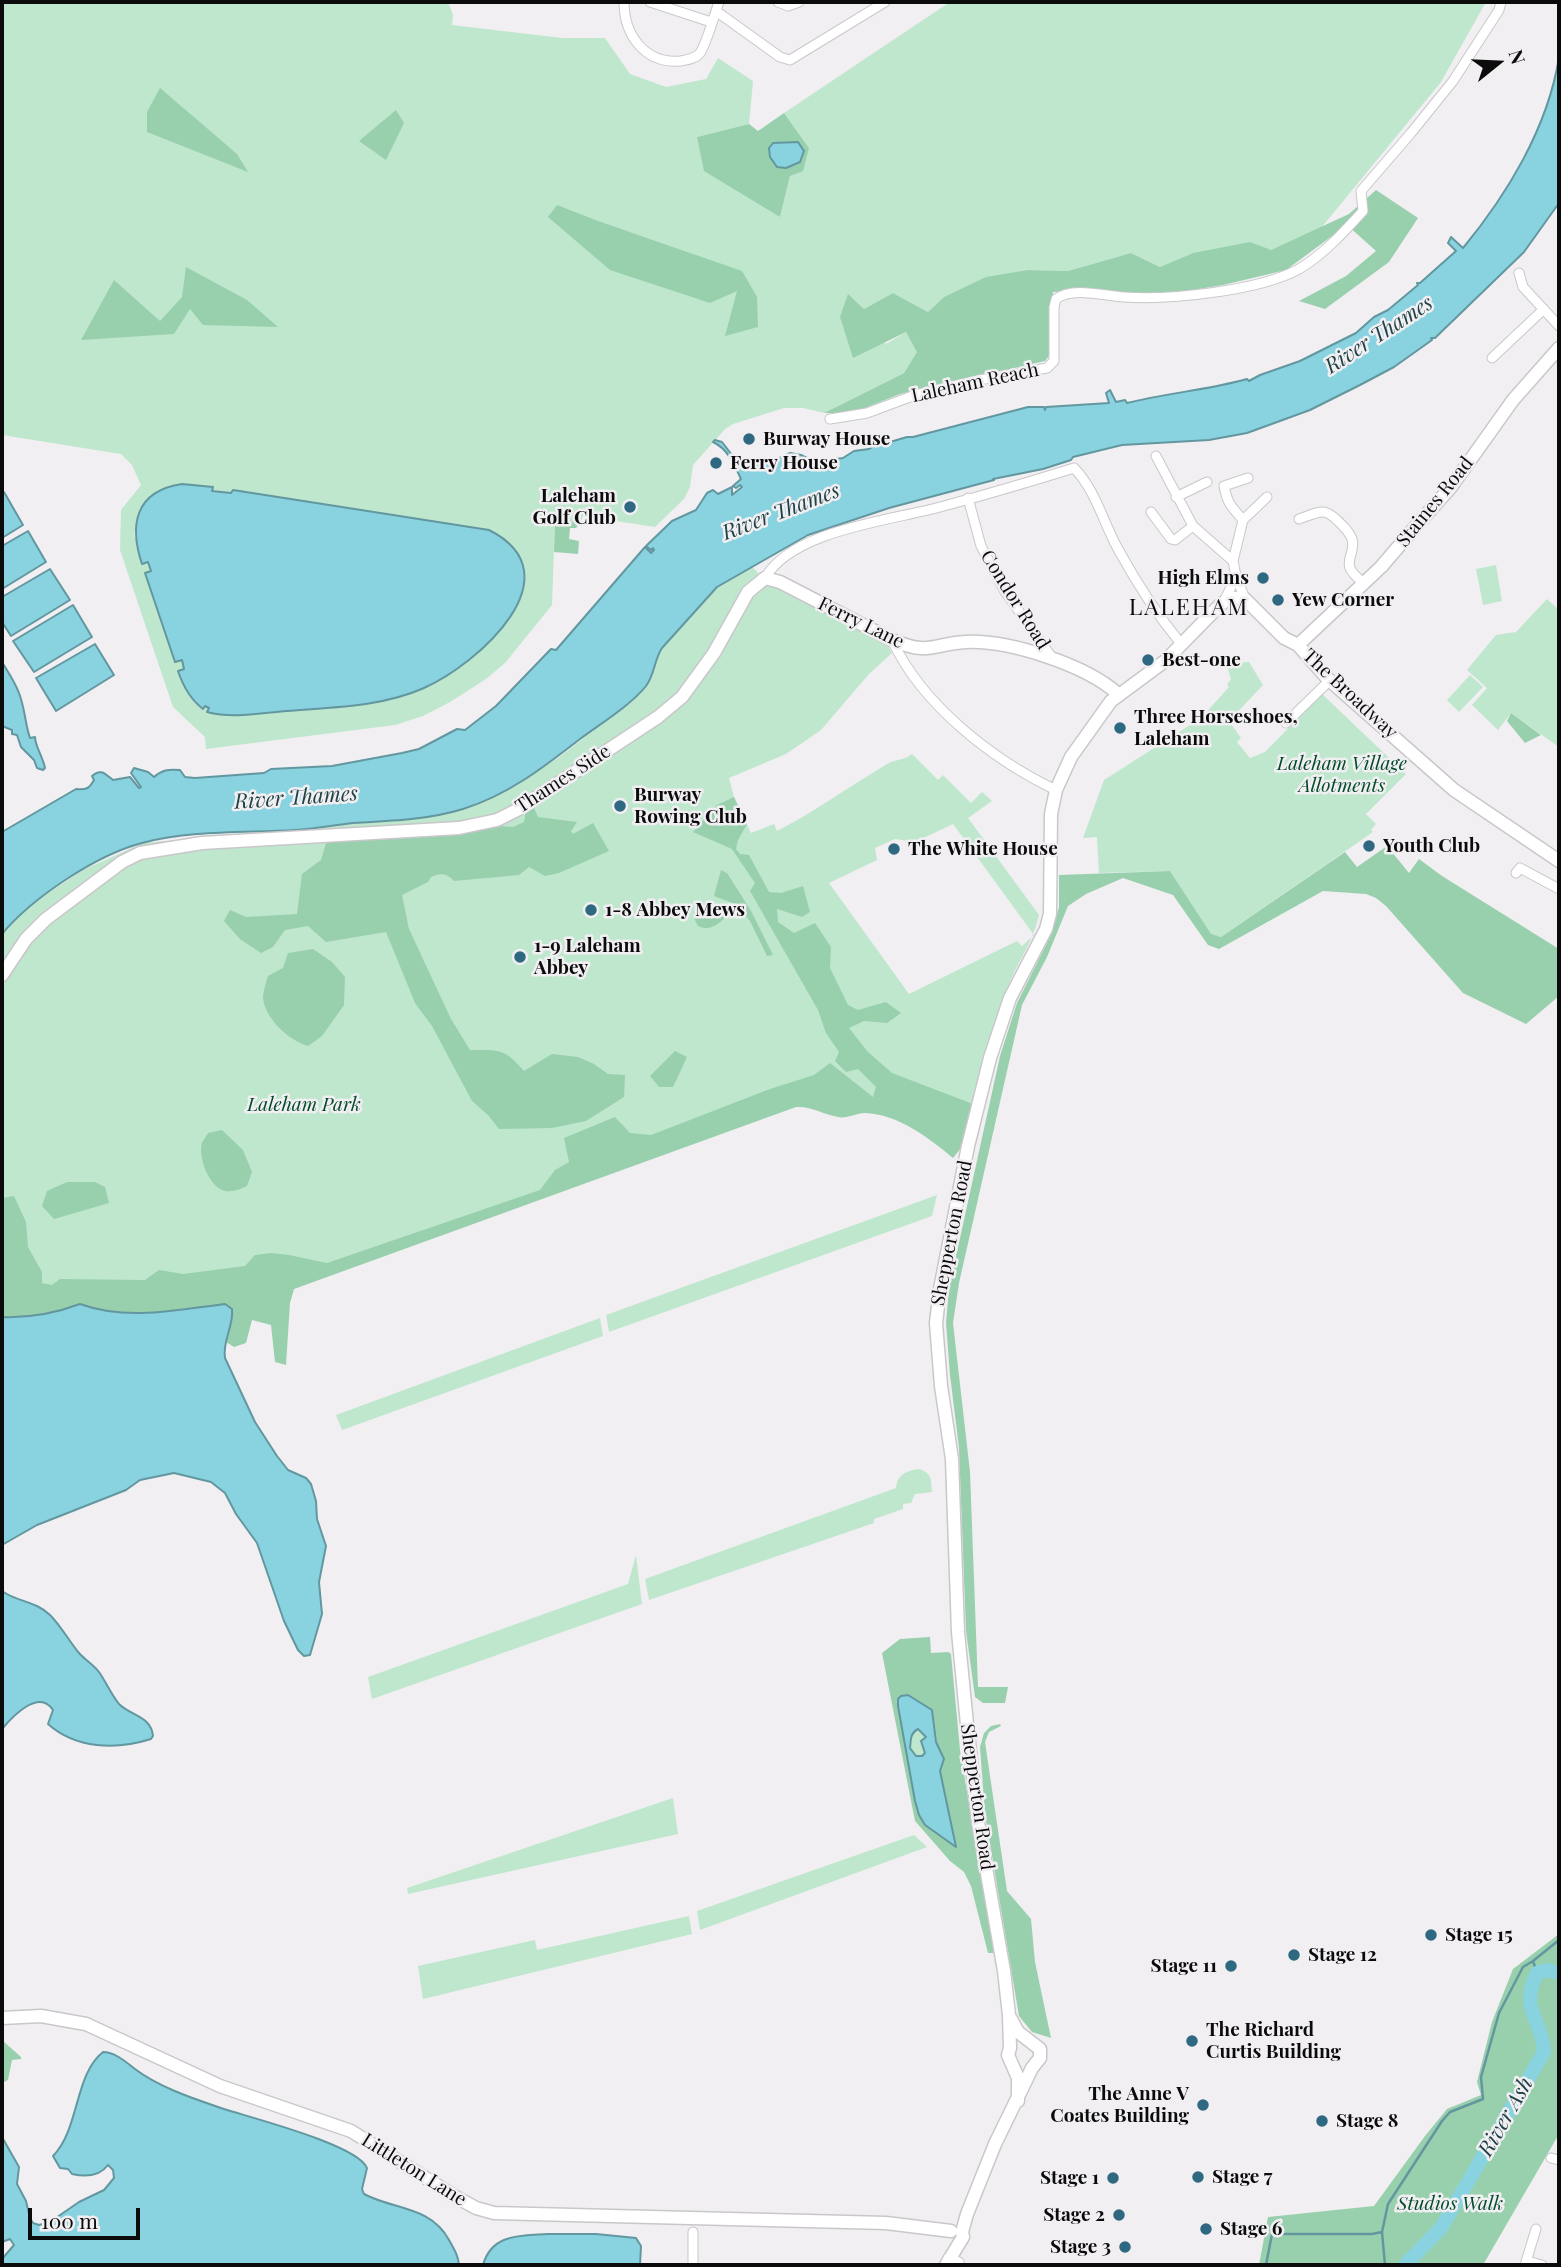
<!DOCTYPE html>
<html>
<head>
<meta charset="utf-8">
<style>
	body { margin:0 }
	#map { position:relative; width:1561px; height:2267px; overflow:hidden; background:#f1eff2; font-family:"Playfair Display",serif }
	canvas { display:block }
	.frame { position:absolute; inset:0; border:4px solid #0c0b0c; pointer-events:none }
	.north { position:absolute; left:1463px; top:28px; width:70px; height:70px; -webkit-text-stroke:5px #f1eff2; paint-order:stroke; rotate:72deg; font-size:19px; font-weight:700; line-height:28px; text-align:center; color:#0c0b0c }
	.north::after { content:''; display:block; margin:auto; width:24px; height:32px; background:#0c0b0c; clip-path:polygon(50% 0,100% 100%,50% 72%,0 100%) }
	.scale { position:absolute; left:28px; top:2208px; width:112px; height:32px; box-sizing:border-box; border:4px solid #0c0b0c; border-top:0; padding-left:9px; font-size:21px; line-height:24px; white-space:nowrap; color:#0c0b0c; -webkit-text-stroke:5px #f1eff2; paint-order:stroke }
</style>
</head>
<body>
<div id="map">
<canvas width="1561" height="2267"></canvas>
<div class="frame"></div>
<div class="north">N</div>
<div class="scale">100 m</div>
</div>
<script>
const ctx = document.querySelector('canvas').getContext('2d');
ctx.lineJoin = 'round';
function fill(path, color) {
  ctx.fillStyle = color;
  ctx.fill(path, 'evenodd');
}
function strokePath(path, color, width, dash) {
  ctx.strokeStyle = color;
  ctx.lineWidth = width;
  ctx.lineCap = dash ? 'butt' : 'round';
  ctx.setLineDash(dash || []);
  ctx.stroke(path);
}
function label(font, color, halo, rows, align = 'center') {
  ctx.font = font + ' "Playfair Display",serif';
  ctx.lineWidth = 5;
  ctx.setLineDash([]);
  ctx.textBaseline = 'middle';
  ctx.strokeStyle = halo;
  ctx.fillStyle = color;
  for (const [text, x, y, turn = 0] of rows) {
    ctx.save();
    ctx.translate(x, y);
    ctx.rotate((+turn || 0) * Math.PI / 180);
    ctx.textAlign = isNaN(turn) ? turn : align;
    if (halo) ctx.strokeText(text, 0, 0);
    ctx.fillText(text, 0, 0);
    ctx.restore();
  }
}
fill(new Path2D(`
	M2,2H448L453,15L452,25L562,38H605L630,74L666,87L706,79L718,58L753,81L749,124L697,137L780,217L790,176L809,148L784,113L950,2H1486L1441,82L1321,228L1271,250L1193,253L1160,267L1131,253L1068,271L1028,270L944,297L928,312L893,293L864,309L848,294L886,344L906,332L918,352L904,373L824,413L803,408H784L733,424L725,429L693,465L690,487L684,499L655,527L583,516L580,523L555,520L552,605L505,663L486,679L450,702L423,716L395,725L206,749L205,737L173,707L120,550L121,510L141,485L132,465L121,454L2,435ZM182,484L212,487V490L232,493L233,490L489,530C590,581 455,682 395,698C363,707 328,707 295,710C271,712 245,717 221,715L208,711L210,708L205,706L203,709L179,671L184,669L182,660L175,662L145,573L151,571L134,535L139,513L162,489Z
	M1496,565L1502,601L1483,605L1476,569Z
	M751,566L772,586L886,642L892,653L869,674L821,730L786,754L729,778L734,797L751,833L774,824L777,831C816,811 850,786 887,764C895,759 904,761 912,754L938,780L943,775L971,803L982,792L992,801L968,818L1039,915C1033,942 1017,963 1007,988C987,1039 975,1096 961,1148L877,1108L801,1100L290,1284L80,1305L2,1317V935L27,907L83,870L143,843L351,824L491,799L558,758L633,700L656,657L674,632L717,587ZM953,824L1034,935L1022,946L1017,941L909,994L829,883L877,860L875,848L895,839L915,842Z
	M1547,599L1559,610V747L1511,713L1498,730L1472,705L1487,688L1467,670L1496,635L1516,632Z
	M1249,662L1263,685L1229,721L1241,738L1237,742L1250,758L1265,752L1322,694L1406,774L1366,814L1376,824L1371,830L1373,832L1221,937L1211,935L1170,871L1099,873L1097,837L1083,838L1104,780L1201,718L1229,687L1227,685L1231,679L1226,663Z
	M1470,675L1483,687L1459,712L1447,700Z
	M937,1195L932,1216L609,1332L606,1315Z
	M600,1318L603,1336L342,1430L336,1415Z
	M918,1469C932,1472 931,1480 932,1492L915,1494L911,1503L903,1504V1509L874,1519V1523L649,1600L645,1579L896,1488C897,1475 906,1471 918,1469Z
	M636,1555L642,1604L372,1699L368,1677L628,1584Z
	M919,1729L926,1737L923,1747L925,1753L922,1756H916L910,1748L913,1732Z
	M673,1798L678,1834L408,1894L407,1888Z
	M914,1835L927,1847L700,1930L697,1911Z
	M689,1916L692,1934L423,1999L418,1966L535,1940L537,1950Z`), '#bee7cd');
fill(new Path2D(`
	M160,88L237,154L248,172L147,132V112Z
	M396,110L404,123L386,160L359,141Z
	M784,113L809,148L803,171L790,176L780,217L704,171L697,137L749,124L758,131Z
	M1376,190L1418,218L1389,262L1325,309L1299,301L1346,276L1376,251L1347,225L1286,270L1223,285L1162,295L1090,290L1053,292L1049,356L1045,361L900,394L852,413H824L904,373L917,352L906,332L853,358L840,317L848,294L864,309L893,293L928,312L944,297L986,277L1028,270L1068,271L1131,253L1160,267L1193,253L1250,242L1271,250L1349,214Z
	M557,205L598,221L742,271L757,297L758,327L725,336L737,291L710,303L610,270L548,217Z
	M186,267L247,300L278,327L203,325L190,309L174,334L81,340L114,280L160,321L182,297Z
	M555,520L580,523L576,528H570L569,539L579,541L578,554L554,552Z
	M1511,713L1541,735L1525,743L1507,721Z
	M734,797L747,824L738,840L736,849L740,854L749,855L769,892L781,893L803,886L810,912L802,917L777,909L778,922L794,933L815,923L831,947L830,968L848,1005L858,1010L886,1002L901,1013L887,1023L864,1021L849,1028L867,1051L892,1073L973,1104L961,1148L953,1158C929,1138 898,1114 865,1113C856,1113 847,1119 838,1117C822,1114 812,1106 796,1107L294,1289L290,1303L286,1365L275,1362L271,1325L252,1320L246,1343L234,1347L221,1339L196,1307L143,1314L95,1310L80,1305L44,1314L16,1318L2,1317V1198L14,1196L26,1222L28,1247L42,1272V1283L52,1285L60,1279L145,1280L159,1270L183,1274L245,1266L255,1255L271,1253L289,1255L327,1263L540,1190L555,1170L569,1162L564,1138L615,1117L630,1133L651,1135L770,1089L814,1075L830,1063L873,1097L876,1087L858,1069L846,1072L835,1061L839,1052L826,1033L818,1010L750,891L755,883L732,849L693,832L717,805Z
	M534,808L538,817L577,822L571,831L573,834L593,823L609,851L559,873L545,876L529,867L519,875L454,881C446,873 441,873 431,877L428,882L402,895L409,929L451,1019L470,1050C500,1050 504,1048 524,1071L552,1054L578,1057L594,1064L608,1074L625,1075L624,1097L586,1121L552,1128L499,1129L488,1115L472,1101L432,1026L415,1003L386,932L326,942L308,926L285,930L273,947L261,953L240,939L224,921L230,910L246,917L297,914L302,874L321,860L327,840L499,826L513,827L524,822L526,810Z
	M1387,846L1409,873L1419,859L1442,876L1559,949V969L1557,974L1559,975V996L1526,1024L1463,993L1386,906L1376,898L1366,894L1323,891L1219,949L1208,945L1173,895L1123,878L1086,894L1068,906L1047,957L1022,1005L959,1283L953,1323L970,1472L978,1687H1008L1005,1703H983L975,1697L966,1631L959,1448L950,1375L946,1323L949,1288L1000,1056L1017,1003L1052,933L1059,907V875L1170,871L1211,934L1221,937L1345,852L1357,867Z
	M721,870L727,873L751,911L773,955L767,956L750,921L735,904L714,896Z
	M707,903L715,907L725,918C716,926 709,931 698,926L693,916L697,906Z
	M313,949L332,962L345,977L344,1005L322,1036L308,1046C290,1041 265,1019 263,998C263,992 266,983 268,976L283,968L288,953Z
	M675,1051L687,1057L673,1087H659L650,1076Z
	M222,1130L243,1150L252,1172L247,1186C238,1190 229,1194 220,1189C208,1182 198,1157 202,1143C202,1142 208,1134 208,1133Z
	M67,1182H95L105,1187L109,1203L54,1219L42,1206L47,1191Z
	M930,1637L931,1653L948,1652L951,1654L960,1750L994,1953H988L971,1886L964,1872L950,1861L915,1821L882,1653L900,1639ZM898,1706L932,1710L936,1742L941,1752L940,1771L955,1846L926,1826L911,1776Z
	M1000,1724L1001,1726L989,1732L985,1742L1007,1891L1031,1919L1035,1962L1051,2038L1032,2032L1019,2016L985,1814L980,1747L984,1733L991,1726Z
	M1559,1934V2134L1483,2265H1259L1268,2217L1374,2206L1425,2136L1447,2109L1481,2095L1477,2082L1492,2022L1513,1969Z
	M2,2040L21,2057V2059L12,2060L8,2080L2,2083Z`), '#98d0ad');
const water = new Path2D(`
	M1559,57V203L1524,252L1435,338H1431L1432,340L1394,367L1360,385L1310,410L1247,433L1209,440L1122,445L1073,457L1071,460L1043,469L993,479L994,480L889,508L808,535L717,587L662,648C654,660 655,674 646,686C631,705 600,724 580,739C544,767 508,795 463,809C427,820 390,821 353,823C334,825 314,829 295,830C245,833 191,830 142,843C96,855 32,898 2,934V832L76,789C86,790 89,789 94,780L92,776C101,768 105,774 113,780L130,777L139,788L141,787L131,773L134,768L148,772L154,777C162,770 168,769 180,770L185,777L195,778L264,773L271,769L332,766L402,753L419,749L457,729L465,730L496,706L551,649L556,650L645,547L651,553L654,550L653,548L651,550L646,546L672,521L696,510L707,493L713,490L718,494L732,487V495L742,487L740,485L736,488L733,486L741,479C734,464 728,449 713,442L715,440L722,442L742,468L760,461L775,460L790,453L801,455L815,462L843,458L854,451L869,449L879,443L890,442L907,437H913L1028,407H1044L1045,410L1046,407L1109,403L1106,393L1110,390L1116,402L1125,400L1127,403C1167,393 1208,390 1247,379L1249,381L1260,375L1300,361L1356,333L1374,317L1388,310L1418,285L1417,283H1420L1456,251L1448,243L1451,237L1463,248C1506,196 1548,128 1559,57Z
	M798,142L804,151L800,162L786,168L777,167L770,157L769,148L773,143Z
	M182,484L213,487L212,491L231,493L233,490L489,530C578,575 478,664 424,688C381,707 333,707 287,711C260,713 233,719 207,712L209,708L205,706L203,709C190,699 183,686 178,671L184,669L182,660L175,662L145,573L151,571L148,562L142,564C129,525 135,491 182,484Z
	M4,492L23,525L2,538V493Z
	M28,531L46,562L2,589V546Z
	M50,569L70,600L11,636L2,622V597Z
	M73,605L92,637L34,672L13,641Z
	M95,644L114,675L56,711L36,678Z
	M2,662C8,672 15,682 19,693C25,708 25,724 30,738L35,737C35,746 43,757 45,768L43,770L37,768L34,760L21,747L17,735L12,734V730L2,726Z
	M80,1304C127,1321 177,1310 225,1304L232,1309C234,1326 222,1341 225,1358L255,1422L277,1456L288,1470L306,1478L311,1484L316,1501L317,1519L326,1546L319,1582L322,1614L310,1655L304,1656L298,1650L284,1621L257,1543L236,1514L225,1493L211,1482L174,1473L140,1480L126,1490L37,1525L2,1545V1317C28,1318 56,1313 80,1304Z
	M2,1591C17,1602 36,1601 50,1615C61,1626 69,1641 79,1653C85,1660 94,1665 99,1672C106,1682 111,1694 119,1704C131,1716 151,1716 153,1736L151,1739C116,1750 76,1749 48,1724L53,1710C39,1688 12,1717 2,1729Z
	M908,1695L932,1710L936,1742L944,1759L940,1771L956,1847L925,1825L919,1815L915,1801L898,1706V1699L901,1696ZM918,1729L926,1737L921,1741L925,1753L922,1756H916L910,1748C911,1740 910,1733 918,1729Z
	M103,2052C115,2052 126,2062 135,2069C160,2088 195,2099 224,2109C252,2118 358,2145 367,2168L362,2189L364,2194C394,2210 431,2206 449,2240C454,2249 458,2255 459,2265H2V2259L14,2245L10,2239L2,2242V2137L19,2167L17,2184L26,2201L30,2218L33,2223L39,2225L50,2222L79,2202L104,2190L114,2178L113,2170L108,2165C99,2177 85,2177 72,2174L68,2169L60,2168L53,2156C80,2128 74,2075 103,2052Z
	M548,2234H596L636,2238L641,2246L640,2265H483C492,2233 521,2236 548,2234Z`);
fill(water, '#88d3df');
strokePath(water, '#6397a0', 2);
strokePath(new Path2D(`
	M1533,1961L1537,1973
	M1266,2265L1272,2234H1372L1382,2232
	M1385,2265L1382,2232L1388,2204L1442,2121L1450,2112L1483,2099L1481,2077L1499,2013L1523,1967L1533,1961L1559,1940`), '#6397a0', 2.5);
strokePath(new Path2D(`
	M1405,2265L1441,2228L1544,2052C1542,2016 1519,2012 1537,1973L1547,1970L1559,1973`), '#88d3df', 14);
const street = new Path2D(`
	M624,2C624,35 645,64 680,61C687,60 695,59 700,53C706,45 715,13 719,2
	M650,2L711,22
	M778,2L788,6L799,2
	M716,11L780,57L790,60L885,2
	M1519,273L1523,287L1559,326
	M1492,358L1544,309
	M830,419L867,413L915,395L979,380L1047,368L1054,361V307L1056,299C1072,286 1105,296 1124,297C1170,300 1259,291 1299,269C1323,255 1344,232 1363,211L1361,191L1411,133L1453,81L1499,10L1501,2
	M1156,456L1193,526L1233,561L1236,576L1245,599
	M1176,497L1207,482
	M968,498L981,546L1004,590L1053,659
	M1151,512L1171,539L1175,540L1193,526
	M1299,519C1322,511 1324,506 1342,525C1346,529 1350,534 1352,539C1357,557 1336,563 1364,583
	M1243,520L1267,497
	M1233,561L1243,520C1231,506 1228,505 1224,486L1248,478
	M765,578C793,530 889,521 940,507C985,495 1029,482 1074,468C1095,489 1104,524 1118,549C1136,582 1158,616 1182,645
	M1224,602L1236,576
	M892,640C922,705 993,760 1056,790
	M1286,723L1330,680
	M1516,873L1520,868L1559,889
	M1551,2158L1559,2160
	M693,2232V2265
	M948,2258L959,2262L958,2265
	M1527,2261L1542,2265
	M1525,2265L1536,2229`);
const secondary = new Path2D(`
	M1298,645L1381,567L1417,525L1451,487L1513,400L1559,348
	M2,975L26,939L46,919L122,862L140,853L202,843L459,828L497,820L519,809L658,717L682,697L714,653L748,592L765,578L780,582L892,640C930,656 931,644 966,642C1009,640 1086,665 1118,694
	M2,2018L41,2016L86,2024L220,2086L351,2131L456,2197L476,2208L494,2213L886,2223L951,2231
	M1018,2101V2078L1008,2055L1010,2048L1009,2015L1004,1971L978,1822L967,1724L958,1632L952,1459L941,1386L936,1323L940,1289L968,1146L990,1058L1010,998L1046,929L1050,914L1051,814L1056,790L1071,757L1111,701L1165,661L1220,605C1229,598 1235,596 1245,599L1284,638L1298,645L1327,678L1454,790L1559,861
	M946,2265L963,2237L962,2232L967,2214L995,2144L1032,2068L1040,2058V2049L1018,2032L1011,2019`);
strokePath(street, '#c9c7ca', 11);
strokePath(secondary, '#c9c7ca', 15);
strokePath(street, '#fff', 9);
strokePath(secondary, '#fff', 12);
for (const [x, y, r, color] of [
	[749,439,7,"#2e6881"],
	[716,463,7,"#2e6881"],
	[630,507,7,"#2e6881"],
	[1263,578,7,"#2e6881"],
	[1278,600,7,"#2e6881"],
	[1148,660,7,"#2e6881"],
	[1120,728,7,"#2e6881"],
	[620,806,7,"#2e6881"],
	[1369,846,7,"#2e6881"],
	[894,849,7,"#2e6881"],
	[591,910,7,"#2e6881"],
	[520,957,7,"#2e6881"],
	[1431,1935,7,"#2e6881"],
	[1294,1955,7,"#2e6881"],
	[1231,1966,7,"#2e6881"],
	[1192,2041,7,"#2e6881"],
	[1203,2105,7,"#2e6881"],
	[1322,2121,7,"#2e6881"],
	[1198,2177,7,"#2e6881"],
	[1113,2178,7,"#2e6881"],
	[1119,2215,7,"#2e6881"],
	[1206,2229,7,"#2e6881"],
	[1125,2247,7,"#2e6881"]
]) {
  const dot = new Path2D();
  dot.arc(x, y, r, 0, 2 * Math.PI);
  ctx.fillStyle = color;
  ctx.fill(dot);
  strokePath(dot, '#f1eff2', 2.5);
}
label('19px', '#0c0b0c', '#f1eff2', [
	["Laleham Reach",975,383,-12],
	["Staines Road",1435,502,-51],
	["Condor Road",1015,600,58],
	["Ferry Lane",861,623,26],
	["The Broadway",1350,694,43],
	["Thames Side",563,779,-33],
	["Shepperton Road",952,1233,-79],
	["Shepperton Road",977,1797,82],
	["Littleton Lane",414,2170,32]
]);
label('bold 19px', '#0c0b0c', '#f1eff2', [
	["Burway House",763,439],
	["Ferry House",730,463],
	["Laleham",616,496,"right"],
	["Golf Club",616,518,"right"],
	["High Elms",1249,578,"right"],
	["Yew Corner",1292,600],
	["Best-one",1162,660],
	["Three Horseshoes,",1134,717],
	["Laleham",1134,739],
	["Burway",634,795],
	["Rowing Club",634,817],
	["Youth Club",1383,846],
	["The White House",908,849],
	["1-8 Abbey Mews",605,910],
	["1-9 Laleham",534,946],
	["Abbey",534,968],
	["Stage 15",1445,1935],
	["Stage 12",1308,1955],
	["Stage 11",1217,1966,"right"],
	["The Richard",1206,2030],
	["Curtis Building",1206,2052],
	["The Anne V",1189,2094,"right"],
	["Coates Building",1189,2116,"right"],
	["Stage 8",1336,2121],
	["Stage 7",1212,2177],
	["Stage 1",1099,2178,"right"],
	["Stage 2",1105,2215,"right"],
	["Stage 6",1220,2229],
	["Stage 3",1111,2247,"right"]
], 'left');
label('italic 19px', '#034b2b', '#f1eff2', [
	["Laleham Village",1342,764],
	["Allotments",1342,786],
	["Laleham Park",304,1105],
	["Studios Walk",1450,2204]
]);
label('italic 21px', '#1e4247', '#f1eff2', [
	["River Thames",1379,335,-33],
	["River Thames",781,512,-21],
	["River Thames",296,798,-4],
	["River Ash",1506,2117,-60]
]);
ctx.letterSpacing = '2px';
label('23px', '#0c0b0c', '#f1eff2', [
	["LALEHAM",1189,608]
]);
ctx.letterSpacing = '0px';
</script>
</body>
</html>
